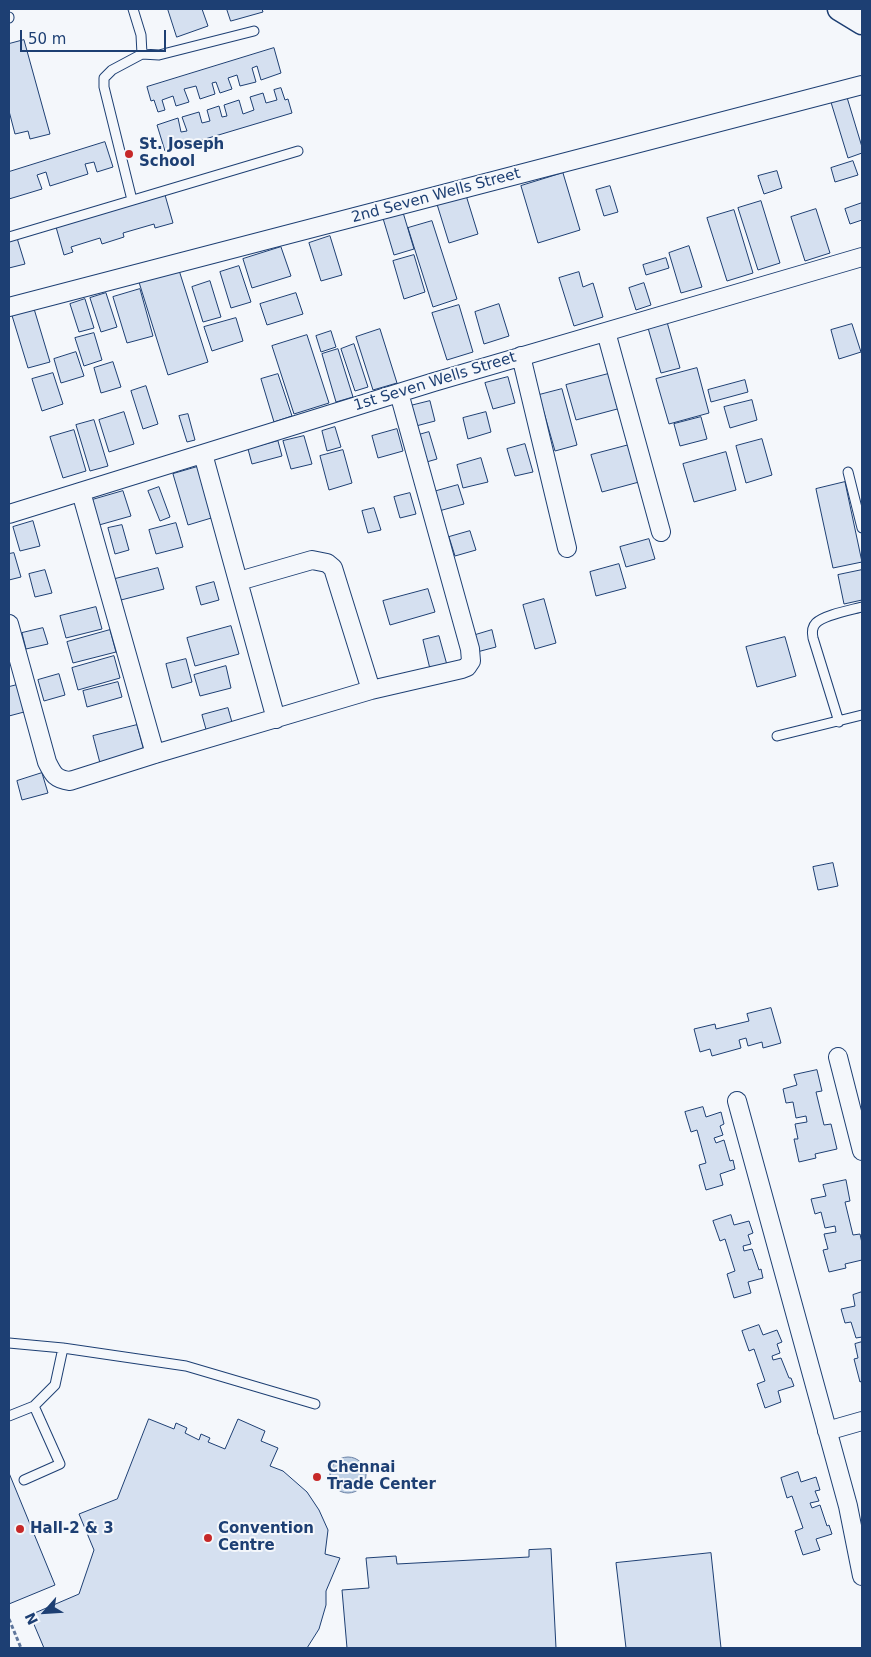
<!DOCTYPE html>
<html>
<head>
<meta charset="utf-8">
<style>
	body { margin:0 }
	#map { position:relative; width:871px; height:1657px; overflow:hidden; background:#f4f7fb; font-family:"DejaVu Sans",sans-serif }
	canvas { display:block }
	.frame { position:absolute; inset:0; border:10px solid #1d3f73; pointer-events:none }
	.north { position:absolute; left:20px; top:1587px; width:50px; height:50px; -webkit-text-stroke:4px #f4f7fb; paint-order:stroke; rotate:244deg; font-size:14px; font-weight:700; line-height:20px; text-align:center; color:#1d3f73 }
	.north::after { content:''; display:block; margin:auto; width:18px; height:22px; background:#1d3f73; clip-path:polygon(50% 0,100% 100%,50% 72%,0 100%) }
	.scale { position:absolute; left:20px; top:30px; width:146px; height:22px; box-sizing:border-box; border:2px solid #1d3f73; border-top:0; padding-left:6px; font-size:15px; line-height:18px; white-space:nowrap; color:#1d3f73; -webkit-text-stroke:4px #f4f7fb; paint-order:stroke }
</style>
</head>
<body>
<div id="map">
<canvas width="871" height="1657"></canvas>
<div class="frame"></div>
<div class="north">N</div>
<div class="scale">50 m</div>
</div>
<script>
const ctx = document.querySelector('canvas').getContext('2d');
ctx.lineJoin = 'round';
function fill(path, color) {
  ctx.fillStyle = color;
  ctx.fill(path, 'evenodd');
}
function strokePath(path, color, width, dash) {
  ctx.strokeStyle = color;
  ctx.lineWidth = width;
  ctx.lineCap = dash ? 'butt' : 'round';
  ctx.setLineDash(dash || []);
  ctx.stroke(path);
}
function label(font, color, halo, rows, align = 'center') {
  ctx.font = font + ' "DejaVu Sans",sans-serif';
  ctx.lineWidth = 4;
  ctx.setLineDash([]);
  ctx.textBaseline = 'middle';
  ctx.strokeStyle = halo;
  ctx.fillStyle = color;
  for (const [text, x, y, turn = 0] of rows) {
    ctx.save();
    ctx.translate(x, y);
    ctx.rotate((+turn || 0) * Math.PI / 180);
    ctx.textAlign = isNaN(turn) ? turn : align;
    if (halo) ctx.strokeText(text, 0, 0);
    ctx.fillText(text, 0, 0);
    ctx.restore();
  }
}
const water = new Path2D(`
	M330 1475a18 18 0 1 1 36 0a18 18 0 1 1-36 0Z`);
fill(water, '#bed0e5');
strokePath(water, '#687fa3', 1);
const building = new Path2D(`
	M168,9H202L208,26L177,37Z
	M227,9H262L263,12L231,21Z
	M24,40L50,134L30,139L28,131L15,134L9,111V44Z
	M274,48L281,73L261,80L257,66L252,68L256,82L240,86L237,75L228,78L232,89L220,93L216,82L212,83L215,94L200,99L196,86L184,89L189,102L176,106L173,96L162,100L165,110L158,112L154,100L151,101L147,87Z
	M281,88L285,100L288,99L292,113L165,151L157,125L178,118L181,132L187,131L182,117L199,112L202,123L210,121L207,110L219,106L222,117L227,116L224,105L239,100L243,114L254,110L250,97L263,93L266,103L277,100L274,90Z
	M846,94L862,147V153L848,158L830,99Z
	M105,142L113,167L97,172L94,162L85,164L88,174L50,186L46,172L37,175L42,189L9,199V172Z
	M853,161L858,175L835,182L831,168Z
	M777,171L782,188L764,194L758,176Z
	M563,173L580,230L538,243L521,186Z
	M610,186L618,212L604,216L596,190Z
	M465,192L478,234L449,243L436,201Z
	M165,195L173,223L155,228L154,224L123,233L124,237L102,244L100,238L71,247L73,252L64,255L56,227Z
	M761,201L780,263L758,270L738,208Z
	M862,203V220L850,224L845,209Z
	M402,209L414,249L394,255L382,215Z
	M816,209L830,253L805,261L791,217Z
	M734,210L753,273L727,281L707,218Z
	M432,221L457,299L433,307L408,228Z
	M330,236L342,275L321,281L309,243Z
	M17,238L25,264L9,268V240Z
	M689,246L702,287L681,293L669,253Z
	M281,247L291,276L252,288L243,259Z
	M414,255L425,292L404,299L393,261Z
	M666,258L669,268L646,275L643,265Z
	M239,266L251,302L231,308L220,272Z
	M178,267L208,362L168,375L138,279Z
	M579,272L583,287L593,283L603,317L574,326L559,278Z
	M210,281L221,317L203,322L192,287Z
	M644,283L651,305L636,310L629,288Z
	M140,289L153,336L127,343L113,297Z
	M106,293L117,327L101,332L90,298Z
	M296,293L303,314L267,325L260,304Z
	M85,299L94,328L79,332L70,304Z
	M32,302L50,362L28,368L10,309Z
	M499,304L509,336L484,344L475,312Z
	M459,305L473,352L447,360L432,313Z
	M236,318L243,341L212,351L204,327Z
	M667,322L680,368L661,373L648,328Z
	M852,324L861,352L839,359L831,330Z
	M380,329L397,383L373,390L356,337Z
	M331,331L336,347L321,352L316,336Z
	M94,333L102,360L84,366L75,338Z
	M307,335L329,403L294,414L272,346Z
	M354,344L368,387L355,391L341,349Z
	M338,349L353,397L336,402L322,354Z
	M76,352L84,376L61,383L54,359Z
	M113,362L121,387L101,393L94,368Z
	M697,368L709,413L669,424L656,379Z
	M53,373L63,404L42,411L32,379Z
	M612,373L621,408L576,420L566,385Z
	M278,374L292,416L274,422L261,379Z
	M508,377L515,403L493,409L485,383Z
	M745,380L748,392L711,402L708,390Z
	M146,386L158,424L143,429L131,391Z
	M562,389L577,445L555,451L539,395Z
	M752,400L757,420L730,428L724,407Z
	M430,401L435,421L416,426L410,406Z
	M124,412L134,444L109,452L99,420Z
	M486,412L491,432L468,439L463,418Z
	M188,414L195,440L187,442L179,416Z
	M701,417L707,439L680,446L674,424Z
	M94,420L108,466L90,471L76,425Z
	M335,427L341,447L327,451L322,431Z
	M397,429L403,451L378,458L372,436Z
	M74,430L86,471L63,478L50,437Z
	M429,432L437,459L423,463L415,436Z
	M304,436L312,464L291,469L283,441Z
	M762,439L772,475L746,483L736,446Z
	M278,441L282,456L252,464L248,449Z
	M525,444L533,472L515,476L507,449Z
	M629,445L639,482L602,492L591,455Z
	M343,450L352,483L329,490L320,456Z
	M726,452L736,490L694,502L683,464Z
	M481,458L488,482L463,488L457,465Z
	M204,465L218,516L188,525L173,474Z
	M845,482L862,562L833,568L816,489Z
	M458,485L464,504L439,511L433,492Z
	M159,487L170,517L160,521L148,491Z
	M123,491L131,516L99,525L92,500Z
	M410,493L416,514L400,518L394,497Z
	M374,508L381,530L368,533L362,511Z
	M33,521L40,546L20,551L13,527Z
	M176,523L183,547L156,554L149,530Z
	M122,525L129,550L115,554L108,528Z
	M470,531L476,550L455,556L449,537Z
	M649,539L655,559L626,567L620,547Z
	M14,553L21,577L9,580V554Z
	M619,564L626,588L596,596L590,572Z
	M158,568L164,589L121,600L115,579Z
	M45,570L52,593L35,597L29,574Z
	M862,570V600L844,604L838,575Z
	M214,582L219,600L201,605L196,587Z
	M428,589L435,612L390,625L383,601Z
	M544,599L556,643L535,649L523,605Z
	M96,607L102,629L66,638L60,616Z
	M231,626L239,654L195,666L187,638Z
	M43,628L48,644L26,649L22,633Z
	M110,630L116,652L73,663L67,642Z
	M492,630L496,647L477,652L472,636Z
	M439,636L447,665L430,669L423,640Z
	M785,637L796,676L757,687L746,647Z
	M114,656L120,678L78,690L72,668Z
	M186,659L192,682L172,688L166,664Z
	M226,666L231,688L200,696L194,675Z
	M59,674L65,695L44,701L38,680Z
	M118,682L122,697L87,707L83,691Z
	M17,685L24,712L9,716V687Z
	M228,708L233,726L207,733L202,715Z
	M137,725L144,751L100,763L93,736Z
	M42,773L48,793L22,800L17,781Z
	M833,863L838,886L818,890L813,867Z
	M771,1008L781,1043L763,1048L762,1042L748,1046L746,1038L739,1040L741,1048L712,1056L710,1049L700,1052L694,1029L715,1024L716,1029L749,1021L747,1014Z
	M817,1070L822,1091L816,1092L824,1125L831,1124L837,1149L815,1154L816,1158L799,1162L794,1139H798L795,1124L807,1122L806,1116L796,1118L793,1102L786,1103L783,1089L797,1085L794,1075Z
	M703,1107L706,1117L721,1112L724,1124L720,1126L723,1135L714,1138L716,1143L724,1140L730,1161L733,1160L735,1169L720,1174L723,1185L706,1190L699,1165L706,1163L697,1130L691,1132L685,1112Z
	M846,1180L850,1201L845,1202L853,1235L860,1234L862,1243V1260L845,1264L846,1268L829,1272L823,1250L828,1249L824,1234L836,1232L835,1226L825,1228L821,1212L815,1214L811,1199L826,1196L823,1185Z
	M731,1215L734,1225L749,1221L753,1233L748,1235L751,1244L743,1246L744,1251L752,1249L759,1270L761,1269L763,1278L748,1282L751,1293L734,1298L727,1274L735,1271L725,1239L720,1241L713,1221Z
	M862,1292V1337L856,1338L851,1322L845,1323L841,1309L855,1306L853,1295Z
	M759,1325L763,1335L777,1330L782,1342L777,1344L780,1353L772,1356L773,1360L781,1358L789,1378H791L794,1386L778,1391L781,1402L765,1408L757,1384L765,1381L754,1349L749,1351L742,1331Z
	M862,1342V1381L860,1382L854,1359L858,1358L855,1344Z
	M149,1419L174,1429L176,1423L187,1428L185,1433L199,1440L201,1434L210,1438L208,1442L225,1449L238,1419L265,1431L261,1441L278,1448L270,1466L283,1471L307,1492L319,1510L328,1530L325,1554L340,1558L326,1591V1605L319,1629L307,1648H44L30,1615L79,1594L94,1550L79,1514L117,1499Z
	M798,1472L801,1482L816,1477L820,1490L815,1491L819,1501L810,1503L812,1508L820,1505L827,1526L829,1525L832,1534L816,1539L820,1550L803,1555L795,1531L803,1528L792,1496L787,1498L781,1478Z
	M9,1473L55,1585L9,1604Z
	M551,1549L556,1648H347L342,1590L369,1588L366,1558L396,1556L397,1564L529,1557V1550Z
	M711,1553L721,1648H626L616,1563Z`);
fill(building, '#d5e0f0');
strokePath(building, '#1d3f73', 1);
const service = new Path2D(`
	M9,17V18
	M142,54L159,55L254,31
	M132,200L104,87V78L112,70L142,54L141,35L133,9
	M9,237L298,151
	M848,472L862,528
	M839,722L813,638C812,633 812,627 816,623C824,615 851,610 862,607
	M777,736L862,715
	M9,1343L63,1348L186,1366L315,1404
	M9,1416L34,1406
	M24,1480L60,1464L34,1406L55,1385L63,1348`);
const minor = new Path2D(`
	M9,307L862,85
	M606,332L661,532
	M521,356L567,548
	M203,454L276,719
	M81,492L155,754
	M9,514L434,382L862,257
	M239,581L312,560L327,563L333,568L371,690
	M9,624L47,762C53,774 55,779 70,781L155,754L371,690L462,669L467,667L471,661L470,649L399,393
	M838,1057L862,1151
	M737,1101L848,1506L862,1576
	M827,1431L862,1421`);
const tertiary = new Path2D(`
	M839,9L862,23`);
strokePath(service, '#1d3f73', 11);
strokePath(minor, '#1d3f73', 20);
strokePath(tertiary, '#1d3f73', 25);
strokePath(new Path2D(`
	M9,1619L21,1648`), '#5e769c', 3, [4, 2.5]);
strokePath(service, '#f4f7fb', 9);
strokePath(minor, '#f4f7fb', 18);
strokePath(tertiary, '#f4f7fb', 22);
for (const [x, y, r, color] of [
	[129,154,5,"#c62828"],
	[317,1477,5,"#c62828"],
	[20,1529,5,"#c62828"],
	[208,1538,5,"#c62828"]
]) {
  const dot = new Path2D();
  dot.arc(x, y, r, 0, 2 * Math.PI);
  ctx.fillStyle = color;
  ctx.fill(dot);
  strokePath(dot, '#f4f7fb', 2);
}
label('bold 15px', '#1d3f73', '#f4f7fb', [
	["St. Joseph",139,145],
	["School",139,162],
	["Chennai",327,1468],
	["Trade Center",327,1485],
	["Hall-2 & 3",30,1529],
	["Convention",218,1529],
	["Centre",218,1546]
], 'left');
label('15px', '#1d3f73', '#f4f7fb', [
	["2nd Seven Wells Street",436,196,-15],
	["1st Seven Wells Street",435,382,-17]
]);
</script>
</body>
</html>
